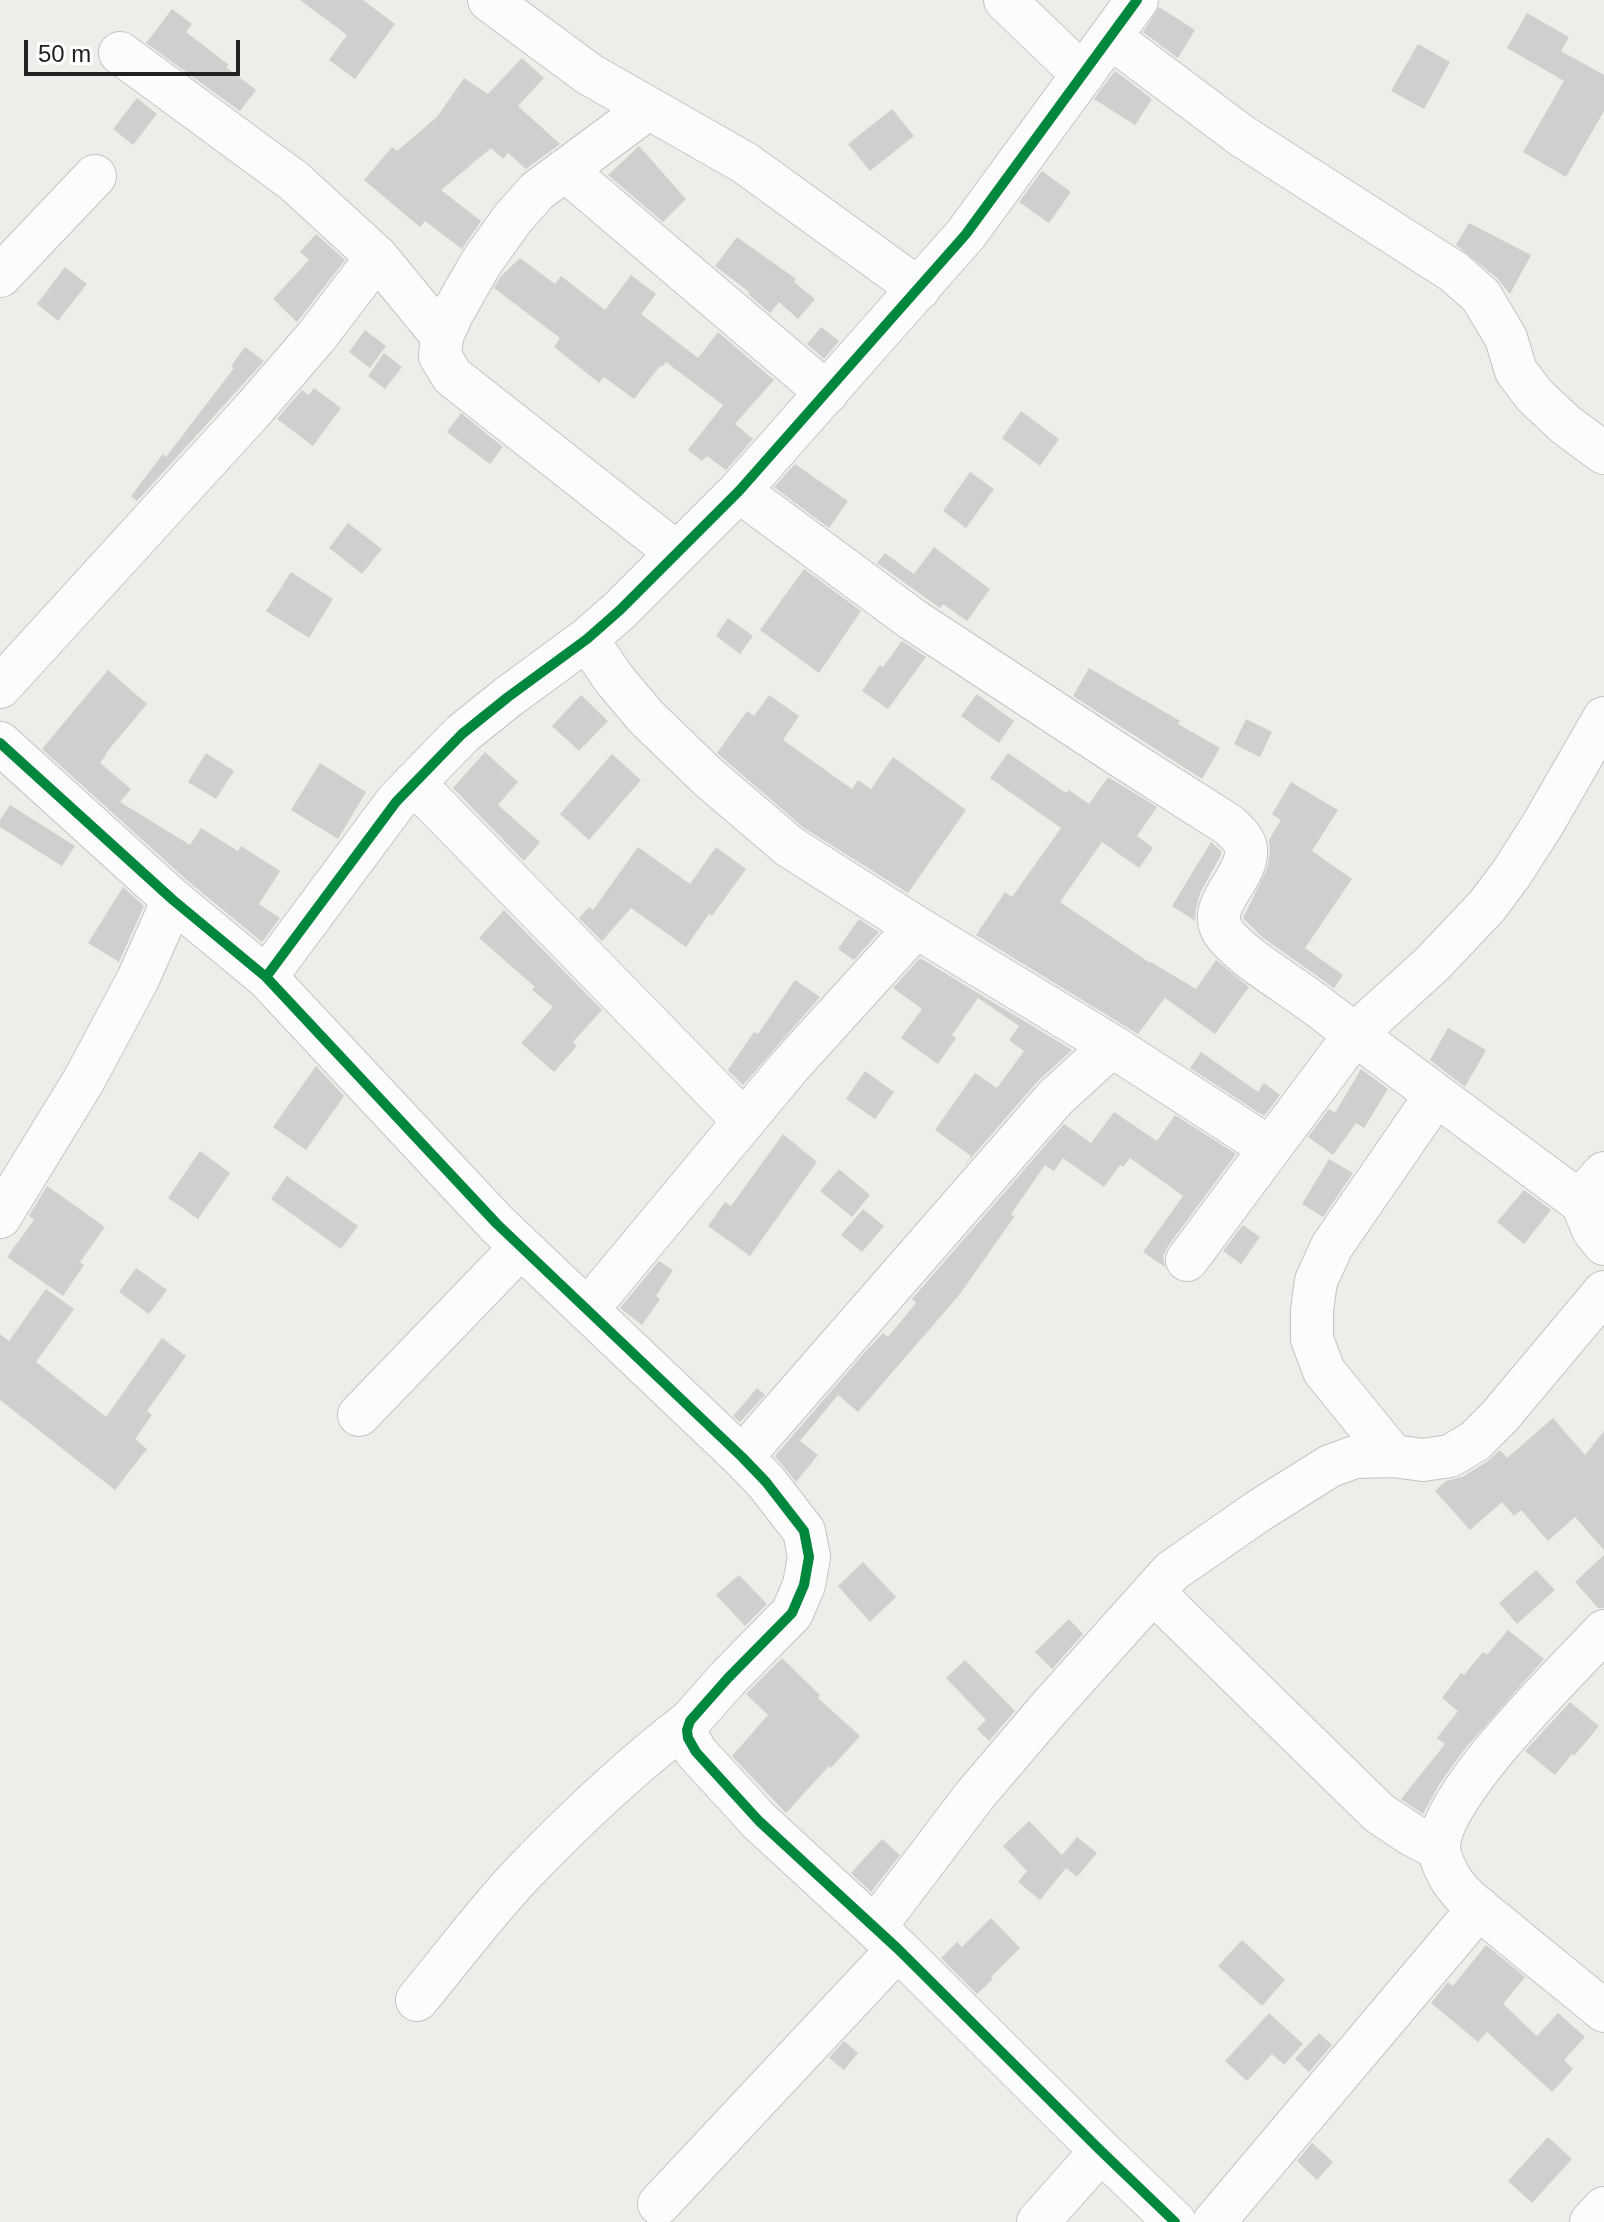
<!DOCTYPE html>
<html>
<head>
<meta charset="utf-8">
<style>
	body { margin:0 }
	#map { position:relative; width:1604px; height:2222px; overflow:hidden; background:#eeedea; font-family:Helvetica,sans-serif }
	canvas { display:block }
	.scale { position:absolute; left:24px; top:40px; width:216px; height:36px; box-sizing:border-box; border:4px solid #212121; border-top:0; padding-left:10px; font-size:24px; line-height:28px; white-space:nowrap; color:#212121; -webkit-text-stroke:6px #fff; paint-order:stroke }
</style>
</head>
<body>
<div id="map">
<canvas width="1604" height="2222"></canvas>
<div class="scale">50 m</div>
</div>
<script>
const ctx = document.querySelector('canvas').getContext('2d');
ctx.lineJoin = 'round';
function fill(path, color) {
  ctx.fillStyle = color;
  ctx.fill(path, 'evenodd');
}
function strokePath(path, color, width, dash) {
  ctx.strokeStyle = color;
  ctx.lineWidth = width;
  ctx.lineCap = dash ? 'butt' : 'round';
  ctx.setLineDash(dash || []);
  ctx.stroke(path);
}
fill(new Path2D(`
	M300,0H363L395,24L355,79L329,60L347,35Z
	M1159,7L1195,30L1178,58L1143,32Z
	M172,9L192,24L186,32L229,65L226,67L256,90L240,111L146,43Z
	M1527,13L1569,37L1561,51L1604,75V111L1566,177L1523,152L1564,81L1507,48Z
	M1418,44L1450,62L1424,109L1391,91Z
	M522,58L544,78L518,106L560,144L526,169L508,153L503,159L491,148L441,190L481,221L462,249L425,221L420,227L364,180L392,147L397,151L437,117L464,78L488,94Z
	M1115,71L1152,99L1135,125L1094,99Z
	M137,98L157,114L133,145L113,129Z
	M892,109L914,136L870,171L848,144Z
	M639,146L686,199L663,222L608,175Z
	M1042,171L1071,192L1049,223L1019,202Z
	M1469,223L1531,255L1510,294L1497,278L1456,245Z
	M316,234L345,260L297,322L273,299L309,260L300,252Z
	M737,237L796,279L794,282L815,299L798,319L779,302L770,313L748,294L749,292L715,266Z
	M520,258L555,284L561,276L605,310L631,275L656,294L641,314L698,358L718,332L774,380L735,424L753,439L726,470L707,456L702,461L688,450L723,405L666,362L662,367L660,366L634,399L604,377L599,383L554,347L560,338L494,288L501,276Z
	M65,267L87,284L58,321L37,304Z
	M821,327L839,341L824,359L807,344Z
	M365,330L386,346L370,368L349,352Z
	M245,347L264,361L137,501L131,496L163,454L166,457L234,368L231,366Z
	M384,353L402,367L385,389L368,376Z
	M314,388L341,408L313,446L277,419L302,390L309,395Z
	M1021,411L1059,439L1040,466L1002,438Z
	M461,413L503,447L490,464L447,432Z
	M795,464L848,501L829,528L774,487Z
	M970,472L994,489L966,528L943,511Z
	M348,523L382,549L362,574L329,548Z
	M934,547L990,589L967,621L943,604L940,608L877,563L885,553L914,574Z
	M804,569L861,611L819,673L760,630Z
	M291,572L333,599L309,638L266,611Z
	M728,618L753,636L740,654L716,636Z
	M902,641L926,657L888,709L862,691L880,665L883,667Z
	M1089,668L1180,721L1178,724L1220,748L1202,779L1073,696Z
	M108,670L147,704L105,754L106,755L100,763L131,789L120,802L190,845L201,828L238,851L241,846L280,871L259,904L280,918L262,942L189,882L42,749Z
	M977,694L1014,721L999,743L961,716Z
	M581,695L608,721L579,751L552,726Z
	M769,695L799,716L783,740L852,789L858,780L871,789L893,757L966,810L908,893L804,828L717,753L747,711L754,716Z
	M1246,719L1272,732L1260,757L1234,744Z
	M485,752L518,782L498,805L540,842L524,861L453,788Z
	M206,753L234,771L216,799L188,782Z
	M1008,753L1066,793L1069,790L1089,804L1108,777L1157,807L1137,836L1153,848L1139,868L1102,842L1060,902L1150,963L1151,962L1196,989L1216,960L1249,987L1215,1034L1165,998L1138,1034L976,935L1005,892L1012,897L1061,828L990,778Z
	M612,754L641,780L589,840L560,814Z
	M320,763L366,792L338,839L291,810Z
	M1291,782L1338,810L1312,851L1352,879L1305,948L1343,975L1334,988L1262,937L1243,918L1267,869L1270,851L1269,840L1281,820L1272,814Z
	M10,805L75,846L62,866L0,827V820Z
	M1211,842L1221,851V855L1200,893L1196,909L1195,921L1172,906Z
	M638,847L690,884L716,847L746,869L712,916L709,914L686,947L631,908L602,941L579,918L589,907L593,910Z
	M123,887L144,906L119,962L88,943Z
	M504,910L602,1010L573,1042L577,1046L554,1072L521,1043L553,1007L532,990L535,987L479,938Z
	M859,919L879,932L854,960L838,949Z
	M920,958L1072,1050L1038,1081L964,1166L971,1156L935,1130L975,1073L997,1088L1024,1051L1009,1040L1019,1026L978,998L952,1035L956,1038L938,1064L901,1038L922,1009L893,988Z
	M795,980L820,997L743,1085L728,1070L754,1032L758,1034Z
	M1448,1028L1486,1050L1465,1087L1430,1060Z
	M1201,1052L1258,1092L1264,1083L1280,1095L1264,1116L1190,1068Z
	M316,1066L344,1096L306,1150L273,1127Z
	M1361,1069L1388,1089L1364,1128L1356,1123L1333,1155L1308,1137L1329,1109L1335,1113Z
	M865,1071L894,1092L875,1119L846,1099Z
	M1114,1112L1157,1141L1175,1115L1236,1154L1168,1246L1163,1256L1165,1267L1143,1252L1183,1196L1130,1158L1123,1167L1120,1165L1104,1187L1063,1158L1054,1171L1045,1165L1011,1214L1014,1217L960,1294L858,1412L838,1395L800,1441L818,1455L796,1482L775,1456L865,1352L883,1333L888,1337L916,1303L912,1299L1064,1124L1091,1143Z
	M783,1134L817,1162L750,1256L708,1226L725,1202L731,1206Z
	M200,1151L230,1173L198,1219L168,1198Z
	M1329,1159L1353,1173L1323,1217L1302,1204Z
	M839,1169L870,1195L852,1217L820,1191Z
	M287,1176L358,1226L341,1249L271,1199Z
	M47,1186L105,1227L80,1262L84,1265L63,1296L7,1257L34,1220L29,1216Z
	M1524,1190L1551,1210L1524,1244L1497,1222Z
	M863,1209L884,1226L862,1252L841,1235Z
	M1243,1225L1260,1237L1241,1264L1223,1251Z
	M659,1261L673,1270L656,1296L660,1299L642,1325L620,1308Z
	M136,1268L167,1290L149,1314L119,1292Z
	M46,1289L74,1309L36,1362L106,1417L162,1338L186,1356L147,1411L152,1415L135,1439L147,1449L115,1490L0,1400V1334L9,1341Z
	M757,1388L765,1395L740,1422L733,1416Z
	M1553,1418L1585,1455L1604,1431V1550L1575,1517L1548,1541L1521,1510L1514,1516L1502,1502L1470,1530L1435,1491L1446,1481L1462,1477L1488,1461L1500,1450L1507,1458Z
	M1604,1555V1608H1598L1575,1582Z
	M863,1562L896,1597L870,1622L838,1586Z
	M1536,1570L1555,1590L1517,1624L1499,1603Z
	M739,1575L767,1604L745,1626L716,1595Z
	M1069,1619L1083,1634L1052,1669L1035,1652Z
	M1508,1630L1544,1659L1463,1751L1440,1783L1423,1814L1401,1799L1445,1744L1437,1738L1458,1711L1442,1698L1461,1673L1464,1675L1483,1652L1487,1655Z
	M782,1658L820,1695L818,1698L860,1736L831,1768L829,1766L786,1813L732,1756L768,1715L746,1694Z
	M965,1660L1015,1711L989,1741L977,1729L986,1720L946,1678Z
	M1570,1702L1599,1726L1574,1756L1572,1754L1555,1775L1525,1751Z
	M1029,1821L1062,1855L1077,1837L1097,1853L1077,1877L1066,1868L1040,1900L1018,1882L1027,1871L1003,1846Z
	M882,1839L900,1855L871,1892L851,1873Z
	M991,1918L1020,1948L991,1977L993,1979L977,1994L941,1958L957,1942L962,1947Z
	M1242,1940L1285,1980L1262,2006L1218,1966Z
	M1486,1945L1525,1977L1503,2004L1537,2036L1558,2013L1585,2037L1564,2060L1573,2069L1552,2092L1487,2032L1478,2042L1431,2003L1448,1982L1453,1986Z
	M1269,2013L1303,2044L1284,2065L1272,2054L1247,2081L1225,2061Z
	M1319,2033L1332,2045L1309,2072L1295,2059Z
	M844,2041L858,2053L844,2070L829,2058Z
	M1548,2137L1572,2159L1532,2203L1508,2181Z
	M1312,2143L1333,2162L1317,2180L1297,2161Z`), '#d1cfcd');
const minor = new Path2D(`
	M489,0L589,74L745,163L919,289
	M1005,0L1083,75
	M1110,37L1242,136L1454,272L1481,296L1506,338L1516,371L1535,396L1566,425L1604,453
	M120,53L294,181L377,257L442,336
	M649,108L537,191L513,218L481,263L453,312L442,336L440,356L452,376L677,553
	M565,170L827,393
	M0,276L95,176
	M739,491L912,619L1119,755L1229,825C1236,832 1245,839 1246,849C1249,880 1200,907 1227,937C1249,962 1292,986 1319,1007C1406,1073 1494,1138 1582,1203
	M587,639L614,679L646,717L708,777L790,847L916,927L1112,1046L1270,1148
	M0,687L252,411L316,337L377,257
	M0,743L173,900L266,977L396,802L462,734L508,697L587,639L620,610L739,491L966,234L1137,0
	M414,783L744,1121
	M266,977L497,1224L742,1457L766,1482L804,1531L809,1557L804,1585L792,1613L728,1678L690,1721L687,1730L688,1738L696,1752L759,1821L898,1949L1101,2151L1175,2222
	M1604,1173L1589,1190L1582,1203L1593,1230L1604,1244
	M0,1217L84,1080L138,979L173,900
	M1187,1260L1355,1034L1432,964L1487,906L1511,874L1543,824L1604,718
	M587,1310L789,1067L916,927
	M359,1415L521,1247
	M1393,1456L1324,1371L1312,1339V1310L1316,1281L1332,1246L1436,1095
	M742,1457L1056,1097L1112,1046
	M1153,1592L1379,1813L1412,1835L1439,1849
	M1604,1631C1565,1673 1441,1793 1439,1847C1439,1853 1443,1864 1446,1870C1458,1897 1488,1915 1510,1934C1541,1960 1573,1985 1604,2011
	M875,1927L975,1795L1050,1707L1172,1571L1260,1510L1330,1466L1355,1457L1393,1456L1423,1460L1450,1456L1475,1441L1500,1416L1604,1292
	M417,2000C452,1958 485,1913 523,1873C575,1819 631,1766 690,1721
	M659,2204L898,1949
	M1038,2222L1101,2151
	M1214,2222L1479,1908
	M1591,2222L1604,2208`);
strokePath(minor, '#c4c4c2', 44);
strokePath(minor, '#fcfcfc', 42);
strokePath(new Path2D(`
	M0,743L173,900L266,977L396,802L462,734L508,697L587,639L620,610L739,491L966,234L1137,0
	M266,977L497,1224L742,1457L766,1482L804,1531L809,1557L804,1585L792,1613L728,1678L690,1721L687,1730L688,1738L696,1752L759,1821L898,1949L1101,2151L1175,2222`), '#00873e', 10);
</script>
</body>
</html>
